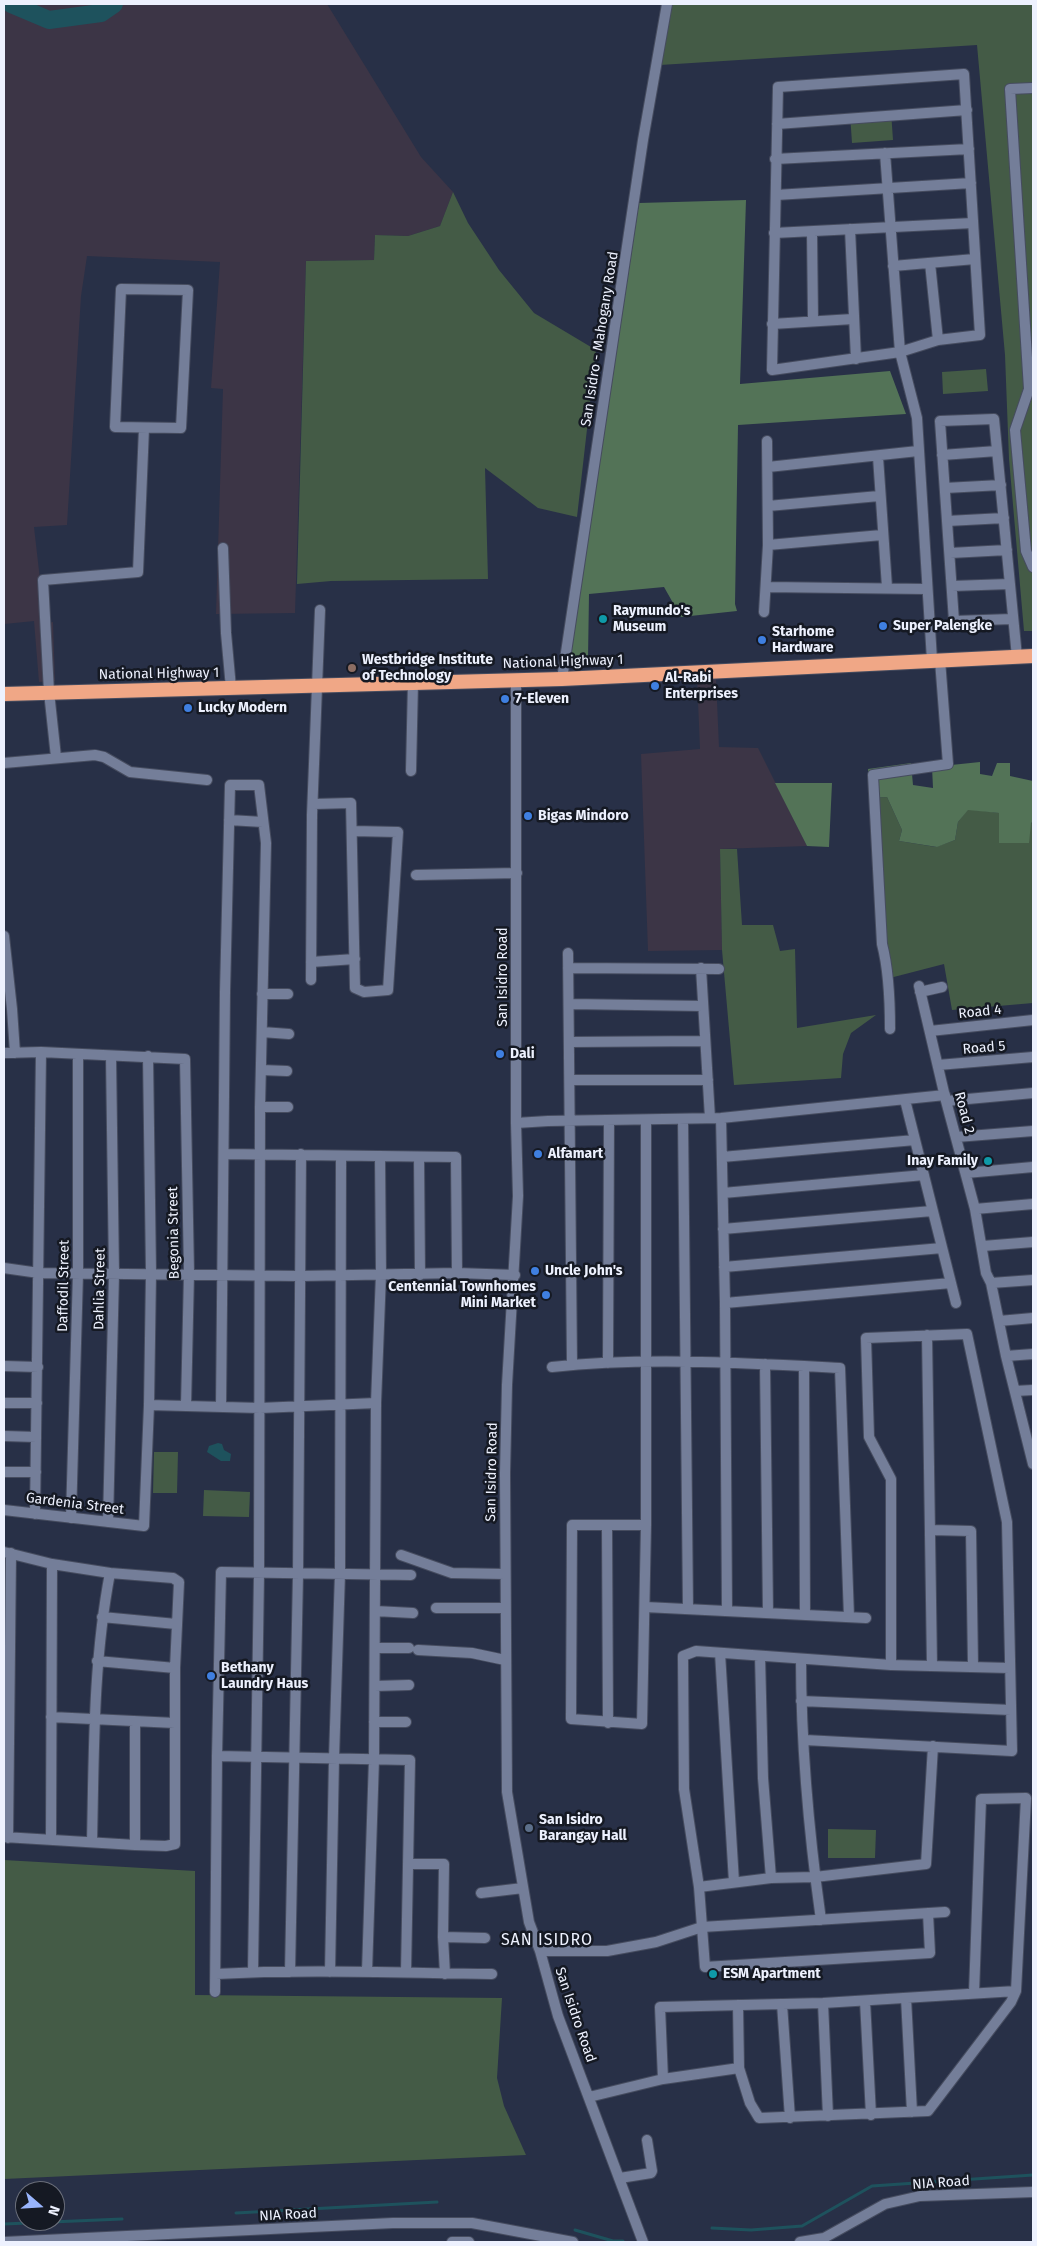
<!DOCTYPE html>
<html>
<head>
<meta charset="utf-8">
<style>
	body { margin:0 }
	#map { position:relative; width:1037px; height:2246px; overflow:hidden; background:#283047; font-family:"Fira Sans",sans-serif }
	canvas { display:block }
	.frame { position:absolute; inset:0; border:5px solid #edf1fe; pointer-events:none }
	.north { position:absolute; left:15px; top:2181px; width:50px; height:50px; box-sizing:border-box; background:#151923; border:1px solid #6b6f7b; border-radius:50%; rotate:109deg; font-size:14px; font-weight:700; line-height:20px; text-align:center; color:#edf1fe }
	.north::after { content:''; display:block; margin:auto; width:18px; height:22px; background:#99b5fd; clip-path:polygon(50% 0,100% 100%,50% 72%,0 100%) }
</style>
</head>
<body>
<div id="map">
<canvas width="1037" height="2246"></canvas>
<div class="frame"></div>
<div class="north">N</div>
</div>
<script>
const ctx = document.querySelector('canvas').getContext('2d');
ctx.lineJoin = 'round';
function fill(path, color) {
  ctx.fillStyle = color;
  ctx.fill(path, 'evenodd');
}
function strokePath(path, color, width, dash) {
  ctx.strokeStyle = color;
  ctx.lineWidth = width;
  ctx.lineCap = dash ? 'butt' : 'round';
  ctx.setLineDash(dash || []);
  ctx.stroke(path);
}
function label(font, color, halo, rows, align = 'center') {
  ctx.font = font + ' "Fira Sans",sans-serif';
  ctx.lineWidth = 5;
  ctx.setLineDash([]);
  ctx.textBaseline = 'middle';
  ctx.strokeStyle = halo;
  ctx.fillStyle = color;
  for (const [text, x, y, turn = 0] of rows) {
    ctx.save();
    ctx.translate(x, y);
    ctx.rotate((+turn || 0) * Math.PI / 180);
    ctx.textAlign = isNaN(turn) ? turn : align;
    if (halo) ctx.strokeText(text, 0, 0);
    ctx.fillText(text, 0, 0);
    ctx.restore();
  }
}
fill(new Path2D(`
	M4,4H327L421,157L453,192L440,226L408,236L375,235L374,260L306,261L295,613L216,614L223,389L211,388L220,262L87,256L81,296L67,525L34,527L45,623L53,622L55,681L39,682L34,621L4,624Z
	M697,677L716,678L719,747L758,748L807,846L720,849L722,950L648,951L641,754L700,749Z`), '#3c3546');
fill(new Path2D(`
	M672,4H1033V631H1024L1009,459L1005,355L977,45L660,65Z
	M891,111L893,140L852,143L850,114Z
	M453,192L468,223L499,270L534,313L596,350L577,517L538,508L485,468L488,579L331,581L297,584L306,261L374,260L375,235L408,236L440,226Z
	M986,369L988,391L943,394L942,372Z
	M887,797L902,830L899,841L936,847L955,840L958,822L968,809L999,813V843L1033,822V1003L952,1010L944,964L886,979L871,798Z
	M720,849H737L742,925H773L780,951L795,949L797,1028L876,1015L851,1033L843,1054L841,1078L734,1085L722,950Z
	M154,1452H178L177,1493H153Z
	M204,1490L250,1492L249,1517L203,1516Z
	M828,1829L876,1830L875,1858H828Z
	M4,1860L195,1871V1995L502,1998L497,2078L504,2106L526,2155L4,2179Z`), '#445b46');
fill(new Path2D(`
	M746,200L740,384L890,371L906,414L738,425L735,604L737,611L681,617L664,587L589,594L588,659L570,658L639,203Z
	M980,762V774L992,776L997,763H1010V776L1033,781V822L1031,823L1029,843H999V813L968,810L958,822L955,840L937,847L899,841L902,830L887,797L871,798L868,769L911,763L913,785L933,788L932,767Z
	M775,783H832L829,847L807,846Z`), '#537357');
fill(new Path2D(`
	M218,1443L222,1444L224,1450L231,1454L230,1461H221L207,1452L209,1446Z`), '#1e525d');
strokePath(new Path2D(`
	M236,2213L437,2202
	M4,2224L122,2219
	M712,2228L751,2230L802,2226L872,2186L1033,2175
	M575,2230L613,2241H623`), '#1e525d', 3);
strokePath(new Path2D(`
	M11,4L49,20L101,13L114,4`), '#1e525d', 18);
const minor = new Path2D(`
	M964,74L980,335L938,340L900,352L772,370L778,87Z
	M1033,88L1010,89L1029,389L1015,430L1026,551L1033,567
	M777,124L967,110
	M885,153L900,352L917,418L932,660
	M775,159L969,149
	M776,195L971,183
	M850,229L856,359
	M812,232L813,320
	M774,233L973,223
	M930,263L938,340
	M893,266L975,259
	M121,289L188,290L181,428L115,427Z
	M772,324L853,319
	M942,455L997,451
	M878,457L887,587
	M768,467L918,451
	M945,488L1001,485
	M768,506L879,496
	M947,521L1004,518
	M768,545L882,535
	M223,548L226,633L231,688
	M950,553L1007,550
	M952,586L1010,584
	M766,587L926,589
	M764,612L768,545L767,441
	M1012,619L954,621L940,421L994,419L1017,657
	M562,679L643,140L667,4
	M516,680V1123L518,1196L507,1385L505,1473L507,1792L529,1922L540,1951L558,2016L643,2242
	M56,757L49,692L43,580L138,572L144,428
	M4,763L95,755L104,757L130,772L207,780
	M411,771L413,682
	M314,804L351,803L355,988L364,992L388,990L398,832L353,831
	M229,820L263,822
	M416,875L517,873
	M4,936L12,1009L15,1053
	M568,953L572,1365
	M311,962L355,959
	M568,968L719,969
	M701,968L710,1118
	M311,980L312,815L320,610
	M919,986L946,1101L975,1209L986,1273L991,1283L1006,1356L1033,1464
	M920,992L942,987
	M262,994H288
	M570,1004L703,1006
	M890,1029C890,1001 889,971 882,944L873,775L948,764L940,660
	M930,1031L1033,1020
	M262,1032L289,1034
	M570,1042L705,1041
	M4,1053L41,1052L185,1059L189,1273L186,1406
	M938,1065L1033,1057
	M261,1070L287,1071
	M570,1080H708
	M905,1100L956,1303
	M946,1101L1033,1093
	M260,1107H288
	M721,1118L725,1303L727,1611
	M683,1119L688,1609
	M646,1120V1525L642,1724L571,1719L572,1525H646
	M516,1123L548,1121L721,1118L945,1095
	M956,1137L1033,1131
	M224,1154L456,1157L457,1273
	M419,1157L420,1275
	M722,1157L915,1140
	M966,1173L1033,1167
	M723,1193L924,1175
	M975,1209L1033,1204
	M723,1229L932,1211
	M983,1246L1033,1242
	M724,1267L942,1248
	M4,1268L39,1273L300,1276L457,1273L515,1275
	M991,1283L1033,1280
	M725,1303L951,1283
	M999,1321L1033,1318
	M927,1335L932,1666
	M1006,1356L1033,1354
	M608,1363L609,1120
	M765,1364L768,1613
	M4,1366L38,1367
	M804,1366L805,1615
	M552,1367C646,1357 745,1363 840,1368L849,1617
	M1015,1391L1033,1390
	M4,1403H37
	M149,1405L260,1408L376,1403
	M221,1407L225,992L230,785H259L266,843L260,1107L259,1573L253,1972
	M4,1436L36,1437
	M4,1472H36
	M4,1510L144,1526L149,1405L151,1273L148,1056
	M35,1514L41,1052
	M71,1518L78,1273V1055
	M108,1522L114,1274L111,1056
	M607,1526L608,1723
	M932,1530L971,1531L973,1666
	M4,1552L52,1564L110,1573L173,1578L179,1582L175,1668V1844L166,1846L135,1845L4,1837
	M401,1555L452,1573L505,1574
	M645,1607L866,1618
	M436,1608H505
	M375,1611L413,1613
	M102,1617L176,1624
	M375,1648H409
	M418,1650L472,1653L505,1660
	M720,1653L734,1882
	M760,1656L763,1778L771,1878
	M801,1659C801,1746 809,1834 821,1920
	M97,1661L175,1668
	M375,1686L409,1685
	M801,1701L1011,1710
	M51,1717L175,1723
	M135,1722V1845
	M374,1722H406
	M805,1740L1012,1751L1007,1522L967,1334L866,1338L869,1437L891,1479V1665
	M217,1756L410,1760L406,1972
	M8,1838L11,1553
	M51,1840L52,1564
	M92,1842C94,1752 93,1662 110,1573
	M408,1864H444L443,1937L445,1974
	M699,1887L771,1878L815,1877L926,1864L933,1746
	M481,1893L523,1888
	M928,1913L930,1953L705,1967L699,1887L684,1789L683,1656L696,1651L891,1665L1010,1668
	M443,1937L485,1938
	M540,1951H607L656,1942L702,1927L945,1912
	M290,1972L298,1574L301,1154
	M330,1972L334,1758L340,1573L341,1156
	M367,1972L374,1759L376,1403L381,1274L380,1156
	M216,1974C308,1969 400,1973 492,1974
	M215,1992L217,1756L221,1572L411,1575
	M906,1998L912,2112
	M865,2001L871,2115
	M823,2003L828,2116
	M782,2004L790,2118
	M738,2005L739,2068
	M663,2079L660,2007L823,2003L1016,1991
	M589,2097L663,2079L739,2068L750,2103L759,2118L928,2111L1011,2002L1016,1991L1026,1798L981,1799L974,1993
	M620,2178L651,2173L652,2171L647,2140
	M4,2242L393,2223H472L573,2242
	M452,2242H469
	M800,2242L824,2238L885,2204L920,2196L1033,2192`);
const highway = new Path2D(`
	M4,694L562,679L1033,656`);
strokePath(minor, '#464c5f', 12);
strokePath(highway, '#464c5f', 16);
strokePath(minor, '#747e99', 10);
strokePath(highway, '#f0a786', 14);
for (const [x, y, r, color] of [
	[603,619,5,"#0f9aa8"],
	[883,626,5,"#3f7fe0"],
	[762,640,5,"#3f7fe0"],
	[352,668,5,"#8d6e63"],
	[655,686,5,"#3f7fe0"],
	[505,699,5,"#3f7fe0"],
	[188,708,5,"#3f7fe0"],
	[528,816,5,"#3f7fe0"],
	[500,1054,5,"#3f7fe0"],
	[538,1154,5,"#3f7fe0"],
	[988,1161,5,"#0f9aa8"],
	[535,1271,5,"#3f7fe0"],
	[546,1295,5,"#3f7fe0"],
	[211,1676,5,"#3f7fe0"],
	[529,1828,5,"#5c6f8a"],
	[713,1974,5,"#0f9aa8"]
]) {
  const dot = new Path2D();
  dot.arc(x, y, r, 0, 2 * Math.PI);
  ctx.fillStyle = color;
  ctx.fill(dot);
  strokePath(dot, '#151923', 2);
}
label('14px', '#edf1fe', '#151923', [
	["San Isidro - Mahogany Road",600,339,-81],
	["National Highway 1",563,662,-2],
	["National Highway 1",159,674,-1],
	["San Isidro Road",503,977,-90],
	["Road 4",980,1012,-6],
	["Road 5",984,1048,-5],
	["Road 2",964,1113,75],
	["Begonia Street",174,1233,-91],
	["Daffodil Street",64,1286,-89],
	["Dahlia Street",100,1289,-89],
	["San Isidro Road",492,1472,-89],
	["Gardenia Street",75,1504,7],
	["San Isidro Road",575,2015,71],
	["NIA Road",941,2183,-4],
	["NIA Road",288,2215,-3]
]);
label('bold 14px', '#edf1fe', '#151923', [
	["Raymundo's",613,611],
	["Museum",613,627],
	["Super Palengke",893,626],
	["Starhome",772,632],
	["Hardware",772,648],
	["Westbridge Institute",362,660],
	["of Technology",362,676],
	["Al-Rabi",665,678],
	["Enterprises",665,694],
	["7-Eleven",515,699],
	["Lucky Modern",198,708],
	["Bigas Mindoro",538,816],
	["Dali",510,1054],
	["Alfamart",548,1154],
	["Inay Family",978,1161,"right"],
	["Uncle John's",545,1271],
	["Centennial Townhomes",536,1287,"right"],
	["Mini Market",536,1303,"right"],
	["Bethany",221,1668],
	["Laundry Haus",221,1684],
	["San Isidro",539,1820],
	["Barangay Hall",539,1836],
	["ESM Apartment",723,1974]
], 'left');
ctx.letterSpacing = '1px';
label('16px', '#edf1fe', '#151923', [
	["SAN ISIDRO",547,1941]
]);
ctx.letterSpacing = '0px';
</script>
</body>
</html>
